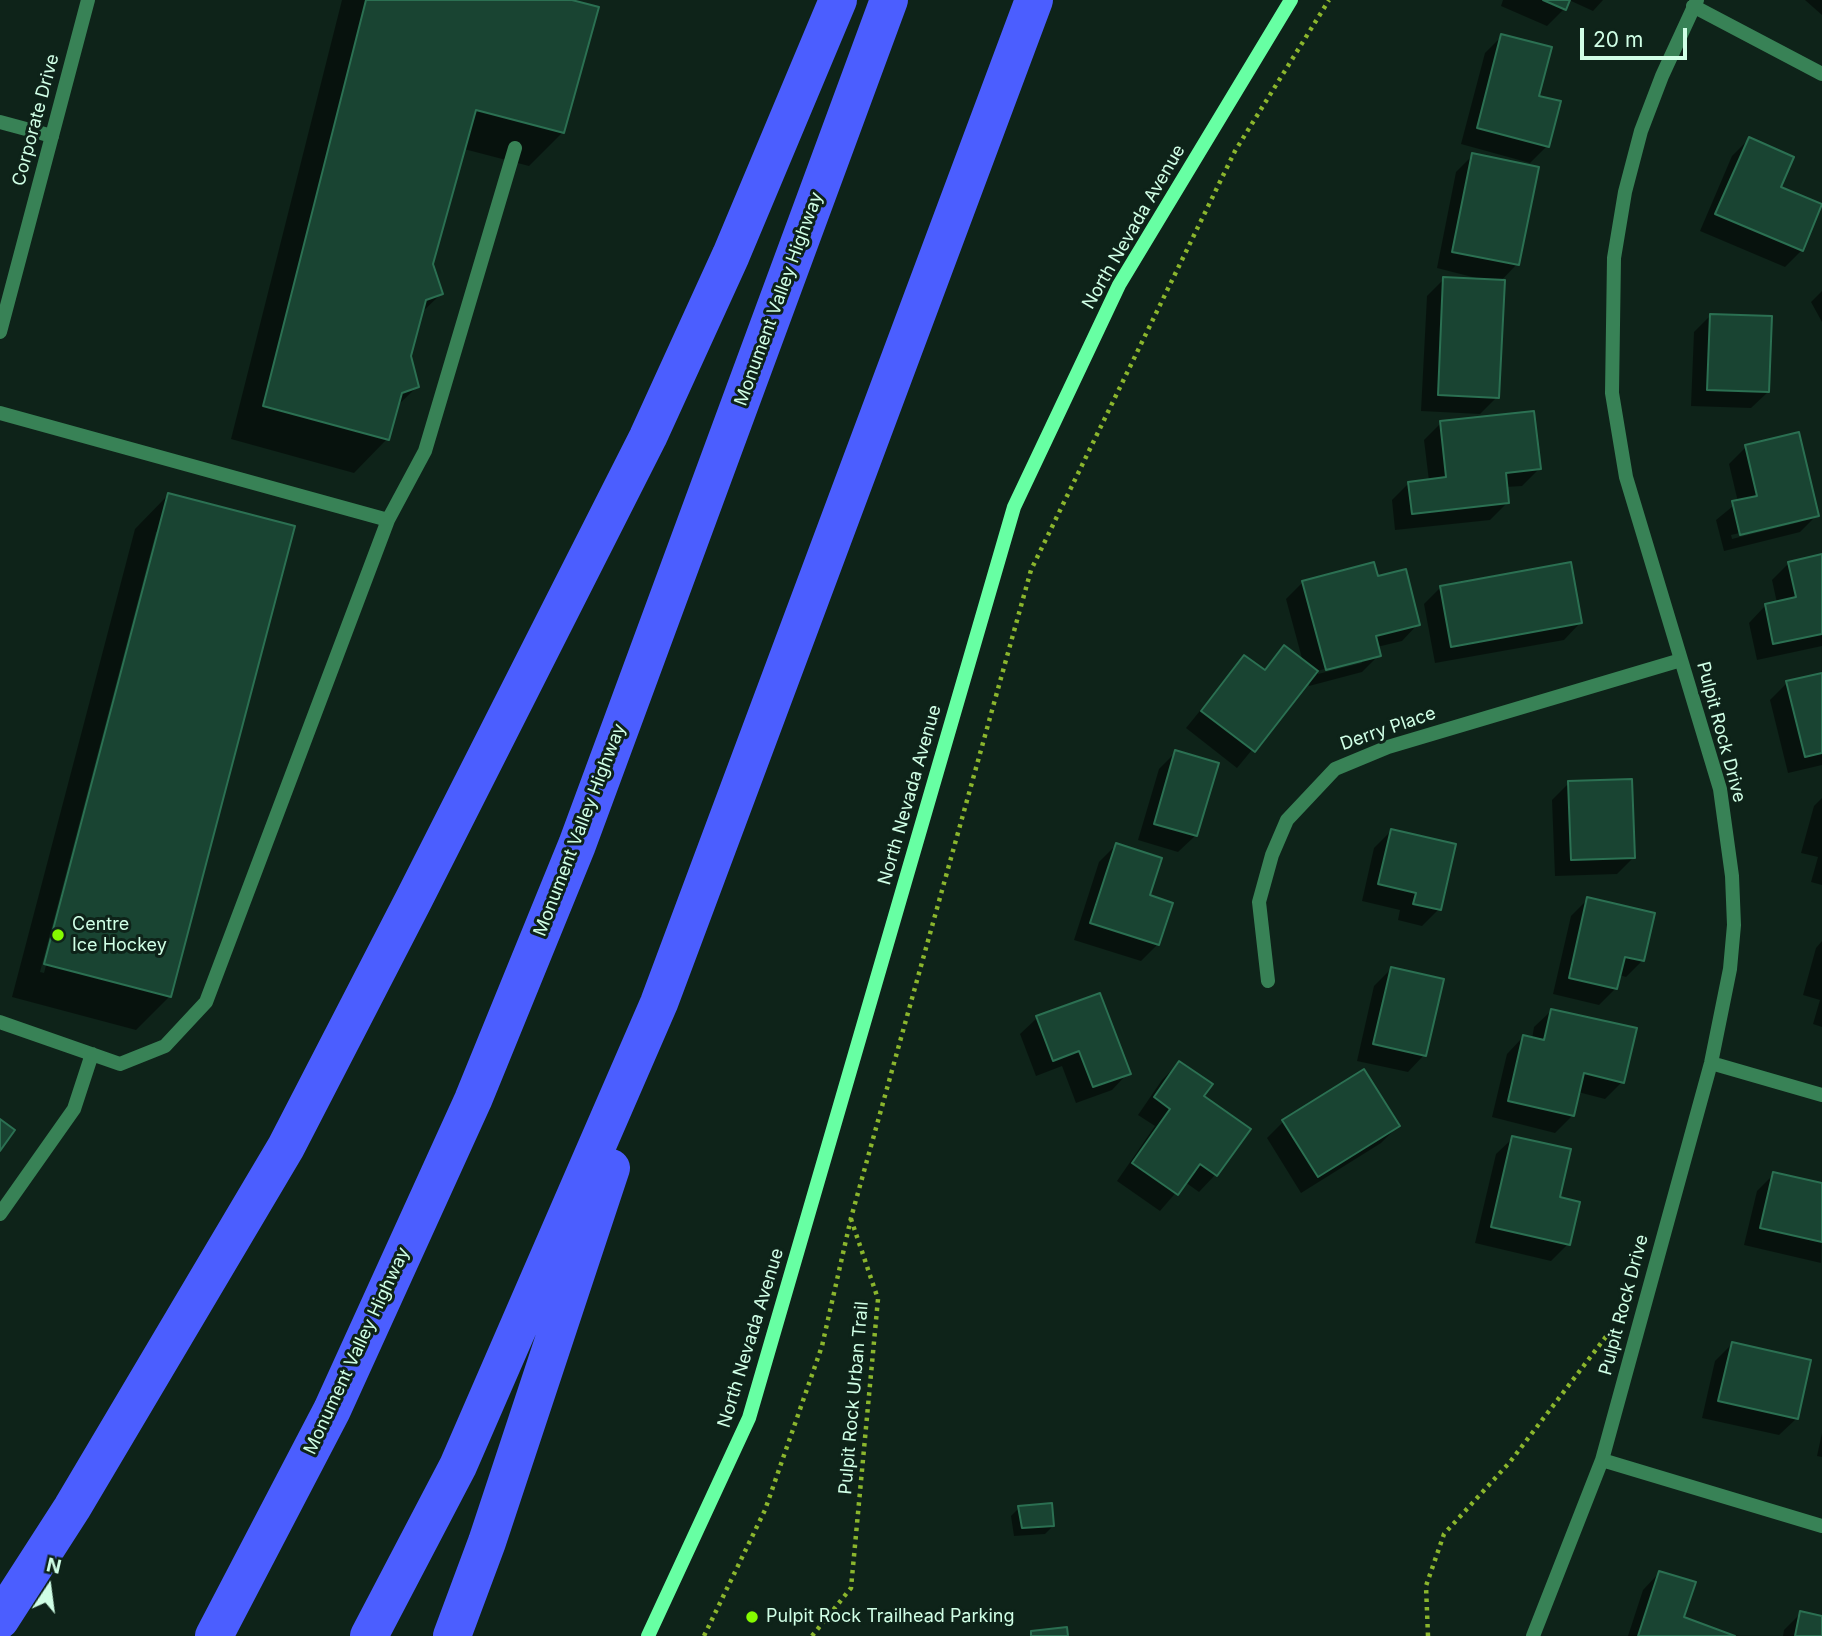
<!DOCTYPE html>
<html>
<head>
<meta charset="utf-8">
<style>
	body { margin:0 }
	#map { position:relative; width:1822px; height:1636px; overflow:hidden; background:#0e2319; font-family:Inter,sans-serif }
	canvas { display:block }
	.north { position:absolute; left:14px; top:1552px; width:70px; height:70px; -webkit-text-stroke:5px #0e2319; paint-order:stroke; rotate:13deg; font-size:19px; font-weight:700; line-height:28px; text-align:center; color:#d0ffe6 }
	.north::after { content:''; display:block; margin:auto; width:24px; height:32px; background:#d0ffe6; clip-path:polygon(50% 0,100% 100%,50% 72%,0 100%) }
	.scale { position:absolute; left:1580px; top:28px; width:107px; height:32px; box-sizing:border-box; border:4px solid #d0ffe6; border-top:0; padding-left:9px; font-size:21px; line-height:24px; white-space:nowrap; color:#d0ffe6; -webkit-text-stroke:5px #0e2319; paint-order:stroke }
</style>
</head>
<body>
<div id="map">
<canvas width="1822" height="1636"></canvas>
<div class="north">N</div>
<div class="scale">20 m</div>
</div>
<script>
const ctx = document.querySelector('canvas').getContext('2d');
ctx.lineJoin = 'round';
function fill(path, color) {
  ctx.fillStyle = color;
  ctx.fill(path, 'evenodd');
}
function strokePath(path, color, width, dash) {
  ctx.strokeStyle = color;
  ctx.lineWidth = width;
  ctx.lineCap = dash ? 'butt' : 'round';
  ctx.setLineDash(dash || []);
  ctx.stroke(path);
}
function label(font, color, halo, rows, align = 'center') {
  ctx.font = font + ' Inter,sans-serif';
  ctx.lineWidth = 6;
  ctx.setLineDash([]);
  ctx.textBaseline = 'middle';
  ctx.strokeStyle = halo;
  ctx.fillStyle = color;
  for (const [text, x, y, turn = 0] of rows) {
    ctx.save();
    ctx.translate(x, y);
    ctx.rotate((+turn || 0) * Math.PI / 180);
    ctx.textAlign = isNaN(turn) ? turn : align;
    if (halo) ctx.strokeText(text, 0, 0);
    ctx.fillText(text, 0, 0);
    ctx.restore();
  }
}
fill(new Path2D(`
	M342,0H565L562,133L529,166L464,149L432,264L441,294L420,314L409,356L417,387L396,407L387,439L354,473L231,439Z
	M1503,0H1568L1564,9L1547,26L1501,6Z
	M1569,0H1603L1593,11Z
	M1805,0H1822V15Z
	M1502,36L1537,97L1547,146L1530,163L1461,144L1485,53Z
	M1749,139L1779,188L1821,206L1802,250L1785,267L1700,231L1732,156Z
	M1473,155L1517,264L1500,282L1497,397L1480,414L1421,411L1427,296L1444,279L1488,281L1437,268L1456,172Z
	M1822,291V322L1811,302Z
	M1711,315L1768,392L1751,408L1691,406L1694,332Z
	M1441,423L1539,469L1522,486L1506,487L1507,503L1490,520L1395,530L1392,500L1409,483L1429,481L1424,440Z
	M1746,447L1817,515L1800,532L1724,551L1716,520L1738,502L1729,464ZM1800,519V522L1732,539L1731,535Z
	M168,495L170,996L136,1030L12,997L135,529ZM156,532H159L44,973L40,972Z
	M1822,556V646L1757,660L1749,623L1765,606L1777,603L1772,580L1789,563Z
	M1377,578L1418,624L1402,641L1377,647L1379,655L1362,672L1309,686L1308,682L1237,768L1186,728L1244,657L1263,671L1284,648L1303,662L1286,599L1303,582ZM1362,659V663L1318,674L1317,671Z
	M1441,587L1580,623L1564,640L1435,663L1424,604Z
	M1822,674V765L1788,773L1770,700L1787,683Z
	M1176,752L1217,764L1195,836L1178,852L1138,840L1159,769Z
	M1569,783L1634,857L1617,874L1555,876L1552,800Z
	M1822,798V885L1811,882L1818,857L1801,853L1814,806Z
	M1391,831L1439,909L1422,926L1398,920L1400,910L1362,901L1374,848Z
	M1116,845L1148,897L1158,944L1141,961L1074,940L1099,862Z
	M1588,899L1643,960L1626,977L1619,975L1616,988L1599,1005L1553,994L1571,916Z
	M1822,941V1027L1813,1024L1820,1000L1803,995L1816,948Z
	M1391,969L1424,1055L1408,1072L1357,1061L1374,986Z
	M1551,1011L1622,1082L1605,1099L1578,1092L1572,1116L1555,1133L1492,1117L1507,1054L1523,1037L1532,1039L1534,1027Z
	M1037,1018L1128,1073L1112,1090L1076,1103L1062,1066L1036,1076L1020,1034Z
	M1179,1063L1202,1097L1248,1129L1215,1175L1199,1192L1185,1182L1160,1211L1117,1181L1155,1126L1138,1115L1162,1080Z
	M1284,1121L1398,1126L1381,1143L1301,1193L1267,1138Z
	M1513,1138L1558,1198L1568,1244L1551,1261L1475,1243L1496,1154Z
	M1774,1174L1822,1185L1821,1263L1744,1245L1757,1191Z
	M1732,1344L1796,1419L1779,1435L1702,1418L1715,1361Z
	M1822,1433V1457L1817,1456Z
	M1019,1508L1053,1526L1045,1534L1014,1536L1011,1516Z
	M1659,1573L1682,1618L1733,1636H1628L1643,1590Z
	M1801,1613L1822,1618V1636H1783L1784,1630Z`), '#0007');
const building = new Path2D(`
	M366,0H572L599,7L564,133L476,110L433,264L443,294L426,300L411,356L419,387L402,393L389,440L263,406Z
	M1543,0H1570L1566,10Z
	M1501,34L1552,47L1539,96L1561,101L1549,147L1477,128Z
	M1749,137L1794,157L1781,187L1822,204L1803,251L1715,214Z
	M1472,153L1539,167L1519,265L1452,252Z
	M1443,277L1505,280L1499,398L1438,395Z
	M1710,314L1772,316L1769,392L1707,390Z
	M1534,411L1541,469L1506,473L1509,503L1412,514L1408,482L1446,477L1440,421Z
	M1799,432L1819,516L1740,535L1732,501L1757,496L1745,445Z
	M168,493L295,526L171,997L44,964Z
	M1822,554V634L1773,644L1765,604L1796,597L1788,562Z
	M1374,562L1378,576L1406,569L1420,625L1376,636L1381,656L1326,670L1302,581Z
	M1571,562L1582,623L1451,647L1440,586Z
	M1284,645L1318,671L1255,752L1201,711L1244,655L1265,670Z
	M1822,673V753L1805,757L1786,681Z
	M1175,750L1219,763L1197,836L1154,824Z
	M1632,779L1635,858L1571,860L1568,781Z
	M1391,829L1456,844L1441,910L1413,904L1416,893L1378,884Z
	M1116,843L1162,858L1150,895L1173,903L1159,945L1090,923Z
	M1587,897L1655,913L1644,961L1625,957L1617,989L1569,978Z
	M1391,967L1444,979L1426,1056L1373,1044Z
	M1100,993L1131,1074L1093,1087L1079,1051L1053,1061L1036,1016Z
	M1551,1009L1637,1028L1624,1083L1584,1073L1574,1116L1508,1101L1523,1035L1544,1040Z
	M1179,1061L1213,1084L1204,1096L1251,1129L1217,1176L1200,1164L1178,1195L1132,1163L1170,1109L1154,1097Z
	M1364,1069L1400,1126L1318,1177L1282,1120Z
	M0,1119L15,1130L0,1151Z
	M1512,1136L1571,1149L1560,1197L1580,1202L1570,1245L1491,1227Z
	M1773,1172L1822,1183V1242L1760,1228Z
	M1732,1342L1811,1360L1798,1419L1718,1401Z
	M1052,1503L1054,1526L1022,1528L1018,1506Z
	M1659,1571L1696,1582L1684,1617L1735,1636H1638Z
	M1800,1611L1822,1616V1636H1795Z
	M1067,1627L1068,1636H1031V1631Z`);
fill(building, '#194432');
strokePath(building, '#2b7052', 2);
strokePath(new Path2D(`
	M704,1636L765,1510L822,1346L851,1218L1031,570L1235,151L1329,0
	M812,1636L851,1588L878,1299L851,1219
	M1428,1636L1426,1586L1444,1534L1510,1462L1608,1334`), '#8bb62d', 4.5, [3.5, 5]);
strokePath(new Path2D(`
	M0,122L52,136
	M0,413L388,520L206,1002L165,1046L120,1064L0,1022
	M388,520L425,451L515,148
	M0,1214L74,1109L92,1054`), '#388256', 14);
strokePath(new Path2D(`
	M1693,6L1822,74
	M1268,981L1259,902L1272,855L1287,820L1335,769L1388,747L1681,660
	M1711,1063L1822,1095
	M1602,1460L1822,1526
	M1533,1636L1602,1460L1711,1063L1730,969L1734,925L1732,876L1720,789L1626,477L1612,393L1614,258L1625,192L1641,131L1662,76L1697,0`), '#388256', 14);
strokePath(new Path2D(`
	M0,332L88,0`), '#388256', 14);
strokePath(new Path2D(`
	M648,1636L749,1418L1014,507L1119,285L1291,0`), '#67ffa3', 14);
strokePath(new Path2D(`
	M0,1620L72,1508L286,1147L414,899L648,437L731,255L838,0
	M214,1636L332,1410L473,1100L577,845L889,0
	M369,1636L458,1466L659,1003L1034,0
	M452,1636L487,1542L611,1168`), '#4b5eff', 38);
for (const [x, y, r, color] of [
	[58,935,7,"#85fb00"],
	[752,1617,7,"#85fb00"]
]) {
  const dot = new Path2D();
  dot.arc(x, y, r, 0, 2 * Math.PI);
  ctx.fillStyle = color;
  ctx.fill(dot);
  strokePath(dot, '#0e2319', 2.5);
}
label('18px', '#d0ffe6', '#0e2319', [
	["Corporate Drive",36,120,-75],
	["North Nevada Avenue",1134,227,-60],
	["Monument Valley Highway",779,299,-70],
	["Derry Place",1388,729,-19],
	["Pulpit Rock Drive",1721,732,75],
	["North Nevada Avenue",910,795,-74],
	["Monument Valley Highway",580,830,-69],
	["Pulpit Rock Drive",1624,1305,-75],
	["North Nevada Avenue",751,1338,-73],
	["Monument Valley Highway",357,1351,-65],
	["Pulpit Rock Urban Trail",854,1398,-85]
]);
label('18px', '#d0ffe6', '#0e2319', [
	["Centre",72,925],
	["Ice Hockey",72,946],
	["Pulpit Rock Trailhead Parking",766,1617]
], 'left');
</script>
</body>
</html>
